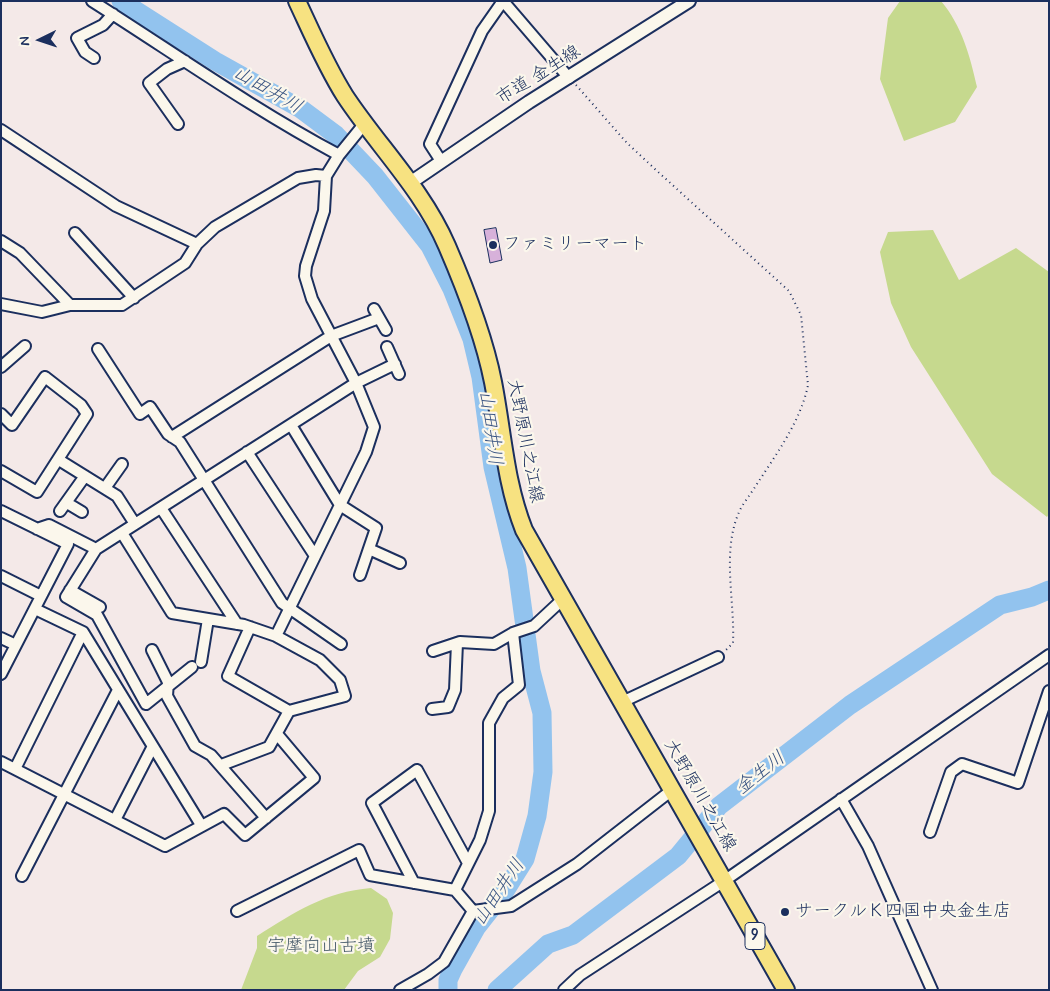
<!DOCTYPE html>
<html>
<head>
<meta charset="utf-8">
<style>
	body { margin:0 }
	#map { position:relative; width:1050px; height:991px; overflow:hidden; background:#f4e9e8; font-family:Mynerve,sans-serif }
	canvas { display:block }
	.frame { position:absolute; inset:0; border:2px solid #1b2f5e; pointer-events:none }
	.north { position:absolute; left:15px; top:15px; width:50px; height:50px; -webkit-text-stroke:4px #fbf7ec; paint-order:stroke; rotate:266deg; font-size:14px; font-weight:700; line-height:20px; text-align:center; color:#1b2f5e }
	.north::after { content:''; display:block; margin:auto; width:18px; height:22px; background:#1b2f5e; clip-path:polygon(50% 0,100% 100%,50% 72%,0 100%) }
</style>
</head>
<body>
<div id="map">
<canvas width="1050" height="991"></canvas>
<div class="frame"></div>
<div class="north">N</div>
</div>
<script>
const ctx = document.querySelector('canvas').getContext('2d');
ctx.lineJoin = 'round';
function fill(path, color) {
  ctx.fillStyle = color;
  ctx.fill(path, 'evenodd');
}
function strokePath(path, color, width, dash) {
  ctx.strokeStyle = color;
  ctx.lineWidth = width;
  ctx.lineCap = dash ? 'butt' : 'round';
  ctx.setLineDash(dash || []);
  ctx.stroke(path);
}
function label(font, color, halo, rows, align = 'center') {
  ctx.font = font + ' Mynerve,"Klee One",sans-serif';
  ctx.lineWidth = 4.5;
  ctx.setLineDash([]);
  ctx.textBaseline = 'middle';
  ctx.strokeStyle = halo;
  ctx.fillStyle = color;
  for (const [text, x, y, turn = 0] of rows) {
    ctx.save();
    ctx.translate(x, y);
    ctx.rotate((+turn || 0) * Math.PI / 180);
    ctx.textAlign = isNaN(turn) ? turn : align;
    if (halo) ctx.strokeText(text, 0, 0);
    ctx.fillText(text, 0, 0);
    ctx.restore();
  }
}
fill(new Path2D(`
	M900,1H941C962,26 970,56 977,87L955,122L904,141L880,79L888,18Z
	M933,230L959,280L1016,248L1049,272V514L1047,517L992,474L911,347L891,303L880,252L888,232Z
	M371,888L387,899L393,913L390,939L380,957L358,971L344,990H241L257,948V936C295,912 325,892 371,888Z`), '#c6d98e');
strokePath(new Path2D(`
	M121,1L215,61L301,109L336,135L375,176L430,246L452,289L472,339L481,377L493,467L517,568L531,671L542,713L543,772L537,816L525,859L505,891L476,928L453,969L448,980V990
	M497,990L548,944L573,935L678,856L719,806L850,705L1000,605L1032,597L1049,590`), '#92c3ee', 19);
const building = new Path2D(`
	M496,228L502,260L490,263L484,230Z`);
fill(building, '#d7b1da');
strokePath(building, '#1b2f5e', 1);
const minor = new Path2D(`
	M92,1C174,53 253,109 339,155
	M503,1L569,78
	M94,58L85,52L77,38L103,25L113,14
	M178,124L149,83L167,69L185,61
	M1,130L116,206L197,244
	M441,161L430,144L482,31L503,1
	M75,233L134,298
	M1,241L20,253L70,305
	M1,304L42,312L70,305H122L185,263L197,244L215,227L298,178L316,175L326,176
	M374,309L386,330
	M387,347L399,374
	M98,349L140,414L150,407L168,434L180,442L282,603L341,644
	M1,367L25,346
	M1,414L12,425L45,377L81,405L87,414L37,492L1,471
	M291,425L340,505L376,528L360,575
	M172,437L331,336L379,318
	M247,452L315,556
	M59,460L117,496L135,524
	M105,488L122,464
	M67,503L82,512
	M161,508L237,624
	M1,511L68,544L1,674
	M60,511L85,476
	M37,529L49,525L96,549L356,383L312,299L305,276L306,266L324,211L326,176L339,155L365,123
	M122,533L172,613L244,625L276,636L320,660L340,680L345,696L289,711L269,747L224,764
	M96,549L66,597L97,615L146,704L192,667
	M369,549L400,563
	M1,576L41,596
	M70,590L100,607
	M35,609L83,632L201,825
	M250,627L228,676L289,711
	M276,636L366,452L374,427L356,383L395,364
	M1,638L16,645
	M152,650L168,682L167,696L195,746L211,755L266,818
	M433,651L460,642L494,644L513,633L534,626L563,599
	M201,662L208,619
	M622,702L718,657
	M432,709L448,707L455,690L457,643
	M1,762L165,846L224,814L245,835L314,778L277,734
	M15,769L83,632
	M841,799L868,846L932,990
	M115,820L152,748
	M930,832L951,772L962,764L1018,783L1049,691
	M22,876L118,690
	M414,883L372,803L417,770L468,863
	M455,890L480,840L489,811V723L503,698L519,685L513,633
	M237,911L359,850L370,875L455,890L473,911
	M473,911L511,906L577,864L672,790
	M400,990L428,974L444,962L473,911
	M564,990L580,975L724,881L1049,655`);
const tertiary = new Path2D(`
	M410,183L529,102L689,1`);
const primary = new Path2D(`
	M297,1C312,33 326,66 345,96C378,146 423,190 447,246C466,290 484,336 493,382C503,433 505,482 524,530L786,990`);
strokePath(minor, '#1b2f5e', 14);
strokePath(tertiary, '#1b2f5e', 16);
strokePath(primary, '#1b2f5e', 20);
strokePath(new Path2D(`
	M576,85L627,143L656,170L789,291L801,315L808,385C801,421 775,456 755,487C750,495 744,502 740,510C721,550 735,600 733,643L725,651`), '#1b2f5e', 2, [1, 4]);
strokePath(minor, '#fbf7ec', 10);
strokePath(tertiary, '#fbf7ec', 12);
strokePath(primary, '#f7e281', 16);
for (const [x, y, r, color] of [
	[493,245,5,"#1b2f5e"],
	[785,912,5,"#1b2f5e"]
]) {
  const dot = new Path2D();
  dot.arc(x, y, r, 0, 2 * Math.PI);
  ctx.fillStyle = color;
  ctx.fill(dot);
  strokePath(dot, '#fbf7ec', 2);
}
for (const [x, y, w] of [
	[755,936,20]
]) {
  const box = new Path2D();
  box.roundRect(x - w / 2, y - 13.5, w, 27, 4);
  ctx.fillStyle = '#fbf7ec';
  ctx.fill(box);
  strokePath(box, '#1b2f5e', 1);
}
label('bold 16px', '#1b2f5e', null, [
	["9",755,936]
]);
label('18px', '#1b2f5e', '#fbf7ec', [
	["市道 金生線",539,76,-32],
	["大野原川之江線",524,441,79],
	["大野原川之江線",699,796,60]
]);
label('18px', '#1b2f5e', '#fbf7ec', [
	["ファミリーマート",503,245],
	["サークルＫ四国中央金生店",795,912]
], 'left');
label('18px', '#465a6a', '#fbf7ec', [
	["宇摩向山古墳",321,947]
]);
label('italic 19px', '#395482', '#fbf7ec', [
	["山田井川",267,91,30],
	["山田井川",489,428,82],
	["金生川",761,774,-38],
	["山田井川",500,893,-56]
]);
</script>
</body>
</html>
